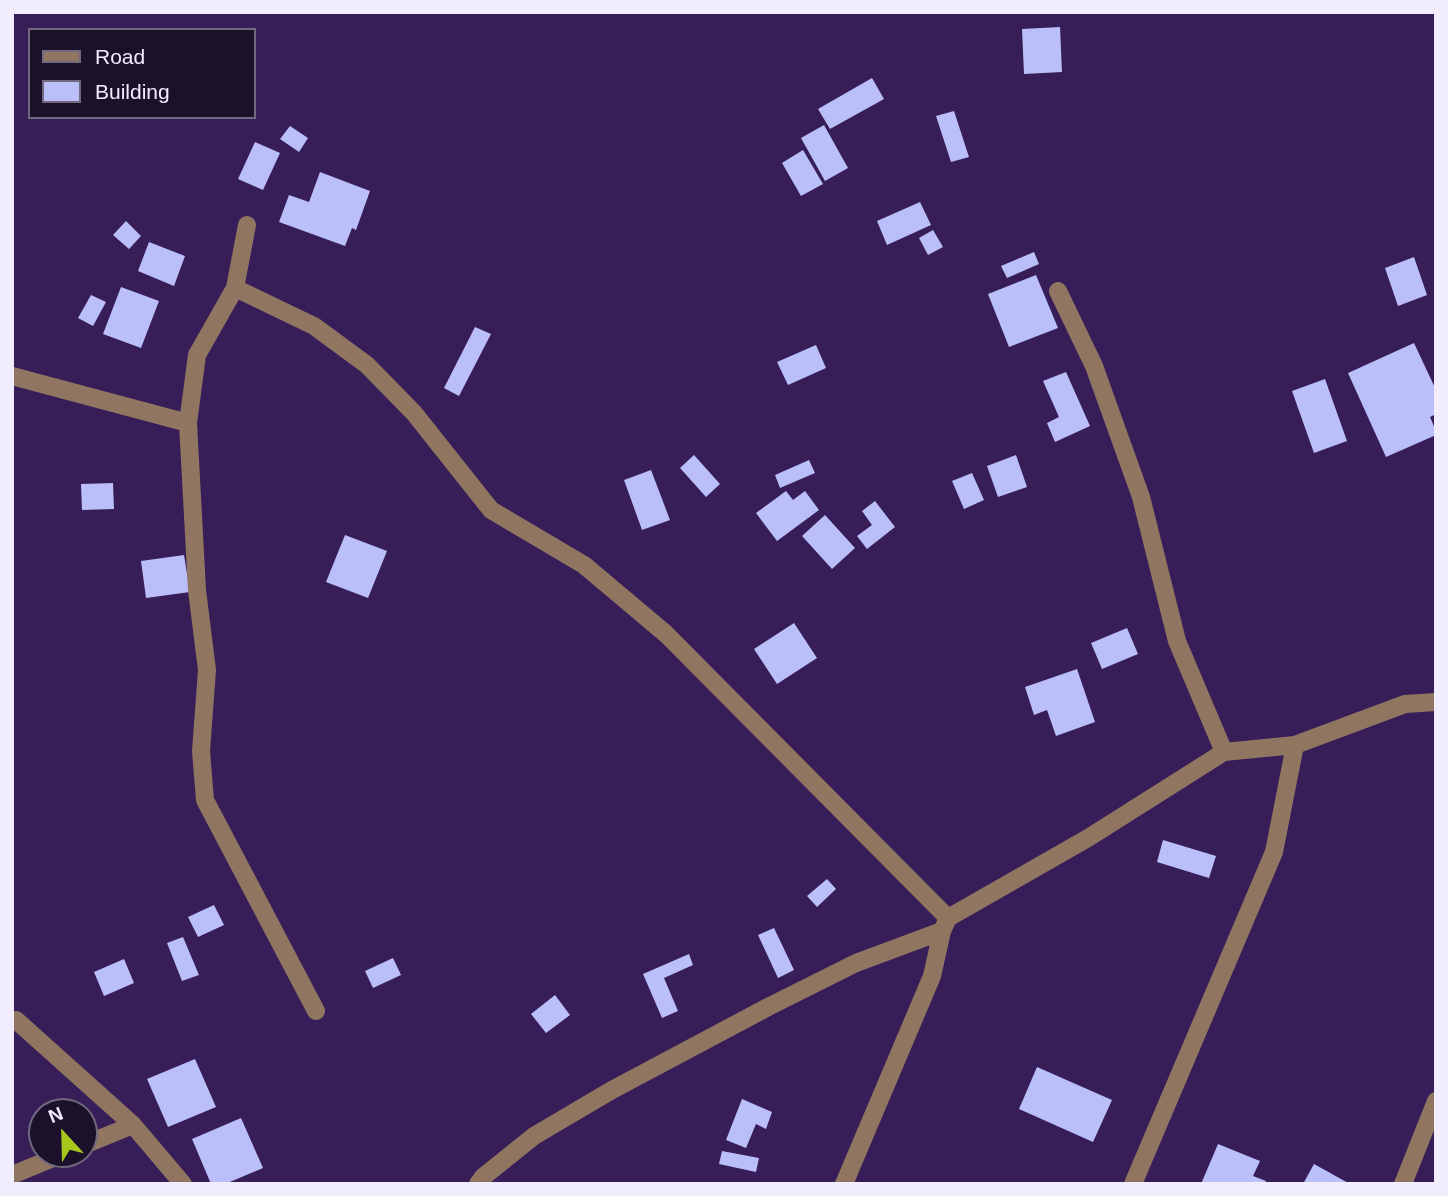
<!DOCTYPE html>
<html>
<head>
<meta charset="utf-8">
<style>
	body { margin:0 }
	#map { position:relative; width:1448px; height:1196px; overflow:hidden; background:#381e59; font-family:Helvetica,sans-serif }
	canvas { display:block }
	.frame { position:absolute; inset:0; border:14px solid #f2edfc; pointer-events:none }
	.legend { position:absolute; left:28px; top:28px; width:228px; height:91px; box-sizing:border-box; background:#1b112a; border:2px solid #71697e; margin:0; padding:9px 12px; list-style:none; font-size:21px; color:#f2edfc }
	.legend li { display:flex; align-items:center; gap:14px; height:35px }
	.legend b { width:35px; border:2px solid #71697e }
	.north { position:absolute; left:28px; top:1098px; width:70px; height:70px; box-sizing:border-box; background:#1b112a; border:2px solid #71697e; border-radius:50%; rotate:338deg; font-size:19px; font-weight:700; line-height:28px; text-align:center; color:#f2edfc }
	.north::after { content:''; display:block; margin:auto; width:24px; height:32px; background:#a8c71d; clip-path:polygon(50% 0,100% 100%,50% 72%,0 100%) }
</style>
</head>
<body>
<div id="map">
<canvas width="1448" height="1196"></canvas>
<div class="frame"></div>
<ul class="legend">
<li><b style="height:9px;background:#907660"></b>Road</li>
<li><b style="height:19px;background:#babff9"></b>Building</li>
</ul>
<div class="north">N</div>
</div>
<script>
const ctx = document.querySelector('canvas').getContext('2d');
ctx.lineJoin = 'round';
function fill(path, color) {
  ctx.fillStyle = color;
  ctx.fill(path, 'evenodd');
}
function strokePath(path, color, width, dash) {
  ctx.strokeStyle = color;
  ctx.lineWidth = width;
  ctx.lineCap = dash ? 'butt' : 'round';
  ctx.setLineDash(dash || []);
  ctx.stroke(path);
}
fill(new Path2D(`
	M1060,27L1062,72L1024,74L1022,29Z
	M872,78L884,99L830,129L818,109Z
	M954,111L969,157L951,162L936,116Z
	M824,125L848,168L825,181L801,138Z
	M290,126L308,138L299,152L280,139Z
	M255,142L280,153L263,190L238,179Z
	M803,150L823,184L801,196L782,163Z
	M320,172L370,191L356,230L352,228L345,246L279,222L289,195L309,202Z
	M920,202L931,225L887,245L877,221Z
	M126,221L141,236L129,249L113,235Z
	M933,230L943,247L928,255L919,238Z
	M149,242L185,256L174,286L138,271Z
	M1034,252L1039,264L1007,278L1001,266Z
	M1414,257L1427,295L1398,306L1385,268Z
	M1036,275L1058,328L1009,347L988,294Z
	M121,287L159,301L141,348L103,334Z
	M91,295L106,302L93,326L78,318Z
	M475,327L491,334L459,396L444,388Z
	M1414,343L1436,390V414L1430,417L1436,431V435L1386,457L1348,373Z
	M816,345L826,368L788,385L777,362Z
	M1066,372L1090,426L1055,442L1047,423L1059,417L1043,381Z
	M1325,379L1347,441L1314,453L1292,391Z
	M694,455L720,484L706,497L680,468Z
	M1016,455L1027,487L998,497L987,466Z
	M809,460L815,473L780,488L775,475Z
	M651,470L670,520L642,530L624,480Z
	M972,473L984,500L964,509L952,481Z
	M113,483L114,509L82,510L81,484Z
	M786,491L793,500L805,491L819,510L777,541L756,513Z
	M875,501L895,527L867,549L857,536L872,525L862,511Z
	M825,515L855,548L832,569L802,536Z
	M345,535L387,551L368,598L326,582Z
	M184,555L190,592L146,598L141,561Z
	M794,623L817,658L777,684L754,649Z
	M1127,628L1138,654L1102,669L1091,643Z
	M1077,669L1095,722L1056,736L1047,710L1034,715L1025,687Z
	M1163,840L1216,856L1209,878L1157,862Z
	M827,879L836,889L817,907L807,896Z
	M214,905L224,925L198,937L188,917Z
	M774,928L794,970L778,978L758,935Z
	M183,937L199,975L182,981L167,943Z
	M689,954L693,965L664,978L678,1011L662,1018L643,974Z
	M393,958L401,975L373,988L365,971Z
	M124,959L134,983L104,996L94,972Z
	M555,995L570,1015L546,1033L531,1014Z
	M195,1059L216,1107L168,1127L147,1079Z
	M1037,1067L1112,1100L1093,1142L1019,1109Z
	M742,1099L772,1112L766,1129L756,1124L746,1148L726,1140Z
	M241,1118L263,1168L225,1184H211L192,1139Z
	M1218,1144L1260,1161L1253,1176L1266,1181L1264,1184H1201Z
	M722,1151L759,1158L756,1172L719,1164Z
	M1314,1164L1350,1184H1303Z`), '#babff9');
strokePath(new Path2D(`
	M247,225L235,288L197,355L188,423L197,590L207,670L201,751L205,800L316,1011
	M235,288L314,326L367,365L414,413L491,510L584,565L666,634L948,918
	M1058,291L1094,366L1141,497L1177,641L1224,752
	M12,376L188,423
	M16,1020L133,1125L183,1184
	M84,1145L133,1125
	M12,1175L63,1154
	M478,1184L483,1177L534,1136L612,1090L768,1007L856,963L942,931L948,918L1088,838L1224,752L1295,745L1405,704L1436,702
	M844,1184L932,976L942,931
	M1133,1184L1274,852L1295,745
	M1403,1184L1436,1101`), '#907660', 18);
</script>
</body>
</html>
